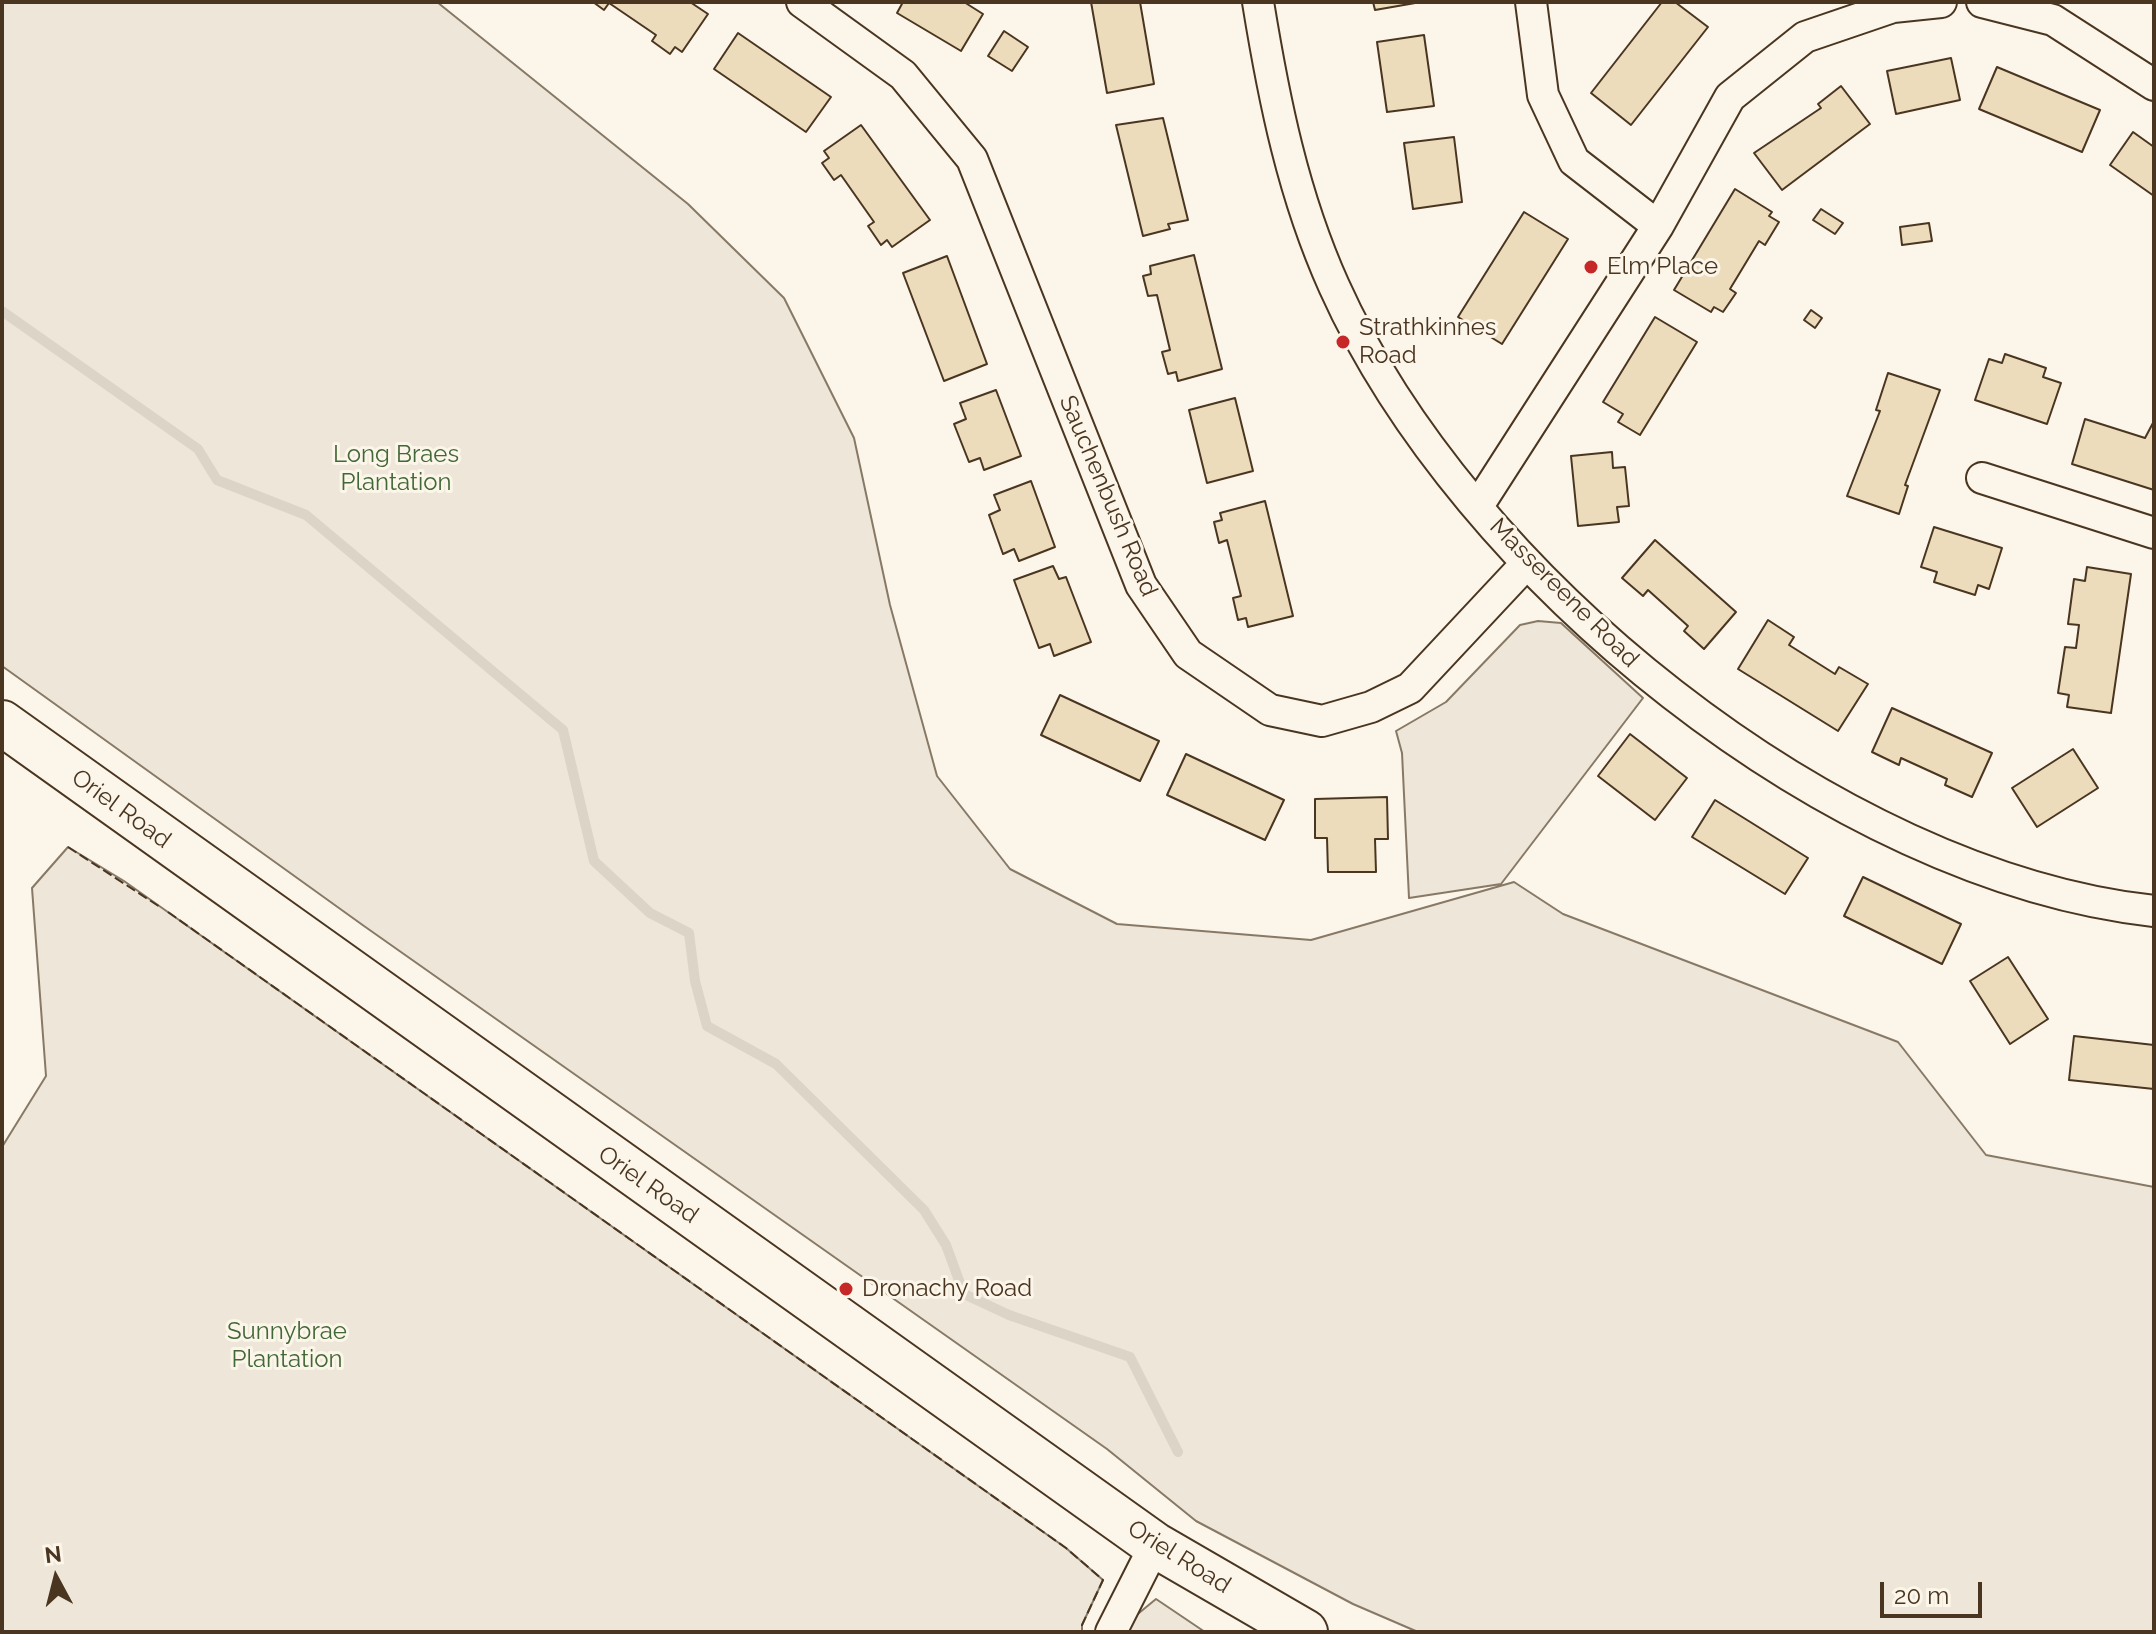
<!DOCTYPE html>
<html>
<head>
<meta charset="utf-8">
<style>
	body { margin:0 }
	#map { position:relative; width:2156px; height:1634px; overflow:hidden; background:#fbf6e9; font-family:Raleway,sans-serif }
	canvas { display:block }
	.frame { position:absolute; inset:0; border:4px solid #4a3520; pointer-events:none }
	.north { position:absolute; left:16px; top:1538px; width:80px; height:80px; -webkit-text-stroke:6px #fbf6e9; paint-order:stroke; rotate:353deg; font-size:22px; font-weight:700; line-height:32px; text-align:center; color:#4a3520 }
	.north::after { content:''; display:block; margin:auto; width:28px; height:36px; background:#4a3520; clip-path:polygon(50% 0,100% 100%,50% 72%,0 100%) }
	.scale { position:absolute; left:1880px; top:1582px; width:102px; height:36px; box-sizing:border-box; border:4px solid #4a3520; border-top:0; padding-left:10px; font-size:24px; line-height:28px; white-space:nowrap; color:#4a3520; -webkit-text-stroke:6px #fbf6e9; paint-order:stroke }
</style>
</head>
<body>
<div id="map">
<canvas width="2156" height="1634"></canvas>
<div class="frame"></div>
<div class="north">N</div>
<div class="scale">20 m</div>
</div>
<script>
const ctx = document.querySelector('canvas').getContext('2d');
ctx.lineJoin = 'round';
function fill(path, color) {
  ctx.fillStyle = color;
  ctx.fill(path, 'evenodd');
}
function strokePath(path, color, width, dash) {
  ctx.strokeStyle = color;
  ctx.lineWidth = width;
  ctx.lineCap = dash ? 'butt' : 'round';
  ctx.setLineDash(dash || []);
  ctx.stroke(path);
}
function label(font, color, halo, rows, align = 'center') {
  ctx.font = font + ' Raleway,sans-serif';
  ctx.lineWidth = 6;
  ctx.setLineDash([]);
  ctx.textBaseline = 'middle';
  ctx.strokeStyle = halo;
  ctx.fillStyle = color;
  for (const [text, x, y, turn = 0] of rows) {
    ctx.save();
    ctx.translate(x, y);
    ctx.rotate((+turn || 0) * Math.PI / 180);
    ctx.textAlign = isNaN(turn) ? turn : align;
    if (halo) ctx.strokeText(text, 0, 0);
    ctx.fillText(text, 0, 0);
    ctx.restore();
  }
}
const green = new Path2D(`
	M2,2H437L688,204L784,298L854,438L890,605L937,776L1010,869L1117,924L1311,940L1514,882L1563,914L1898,1042L1986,1155L2154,1187V1632H1418L1353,1604L1196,1521L1107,1449L364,926L2,666Z
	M1538,621L1561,623L1643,698L1501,884L1409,898L1402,753L1396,731L1446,702L1520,625Z
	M68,847L124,881L1066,1548L1103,1580L1082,1625V1632H2V1147L46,1076L32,888Z
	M1156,1599L1205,1632H1122V1627Z`);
fill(green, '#ede6d9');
strokePath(green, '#887966', 2);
strokePath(new Path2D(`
	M2,311L198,449L217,480L306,515L563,730L594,861L650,913L689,933L695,981L707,1026L776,1064L924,1210L946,1245L964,1294L1009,1315L1130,1357L1178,1452`), '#dcd4c6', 10);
const building = new Path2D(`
	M593,2H690L708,14L682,52L675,47L670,54L652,41L656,35L609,3L604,10Z
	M903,2H964L983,14L961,51L897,13Z
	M1091,2H1140L1154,84L1107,93Z
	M1373,2H1421L1375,10Z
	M1662,2H1675L1708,27L1631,125L1591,93Z
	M1004,31L1028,47L1012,71L988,56Z
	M738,33L831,97L806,132L714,69Z
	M1424,35L1434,106L1387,112L1377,42Z
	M1951,58L1960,100L1896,114L1887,71Z
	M1997,67L2100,110L2082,152L1979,109Z
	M1841,86L1870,124L1782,190L1754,153L1821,108L1818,104Z
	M1163,118L1188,220L1168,224L1170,229L1143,236L1116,125Z
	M861,125L930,220L892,247L887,240L881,245L868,226L874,222L841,175L834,180L822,163L829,158L824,151Z
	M2133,132L2154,147V196L2110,165Z
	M1454,137L1462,202L1413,209L1404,143Z
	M1735,189L1772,212L1769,216L1779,222L1765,245L1759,241L1730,289L1736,293L1723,312L1714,307L1711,312L1674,290Z
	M1821,209L1843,223L1835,234L1813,220Z
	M1524,212L1568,239L1502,344L1458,317Z
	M1929,223L1932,241L1902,245L1900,227Z
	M1194,255L1222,369L1178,381L1176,372L1168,374L1162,352L1170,350L1157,295L1148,296L1143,276L1151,274L1150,266Z
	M947,256L987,364L944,381L903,273Z
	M1811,310L1822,318L1815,328L1804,320Z
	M1655,317L1697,342L1640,435L1618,422L1623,414L1603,402Z
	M2005,354L2046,368L2043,377L2061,383L2047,424L1975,400L1989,359L2002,363Z
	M1888,373L1940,390L1905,485L1908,486L1899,514L1847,496L1880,411L1876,410Z
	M996,390L1021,456L984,470L980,458L969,462L954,424L966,419L960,403Z
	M1235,398L1253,471L1207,483L1189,410Z
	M2085,419L2145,438L2154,421V490L2072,464Z
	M1612,452L1613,468L1625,467L1629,506L1617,507L1619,522L1578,526L1571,456Z
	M1031,481L1055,547L1019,561L1014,549L1003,554L989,515L1000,510L994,495Z
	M1265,501L1293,616L1248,627L1246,618L1238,620L1233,598L1241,596L1227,540L1219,543L1214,522L1222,520L1220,513Z
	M1934,527L2002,548L1989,589L1978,585L1975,595L1934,582L1937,572L1921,567Z
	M1655,540L1736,612L1704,649L1684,631L1688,626L1648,590L1643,596L1622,578Z
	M1053,566L1059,579L1066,577L1091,642L1054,656L1050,644L1039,648L1014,580Z
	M2087,567L2131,574L2111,713L2067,707L2069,695L2058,693L2065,647L2076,648L2079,625L2068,624L2074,579L2085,581Z
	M1768,620L1794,637L1789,645L1835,674L1839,667L1868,684L1838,731L1738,669Z
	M1060,695L1159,741L1140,781L1041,735Z
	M1892,708L1992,753L1972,797L1945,785L1947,779L1901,758L1899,765L1872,752Z
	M1630,734L1687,778L1655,820L1598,776Z
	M2073,749L2098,788L2037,827L2012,788Z
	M1186,754L1284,800L1265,840L1167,795Z
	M1387,797L1388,839H1375L1376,872H1328L1327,838H1315V799Z
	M1715,800L1808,858L1785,894L1692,837Z
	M1863,877L1961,924L1942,964L1844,916Z
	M2008,957L2048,1019L2010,1044L1970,981Z
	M2074,1036L2154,1045V1089L2069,1080Z`);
fill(building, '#ecdcbc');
strokePath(building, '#4a3520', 2);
const street = new Path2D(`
	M802,2L903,75L972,159L1141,585L1188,654L1270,710L1322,721L1371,707L1410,688L1527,563
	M1258,2C1274,100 1293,195 1334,286C1464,576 1833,876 2154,911
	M1531,2L1543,95L1574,161L1658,226
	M1982,2L2053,20L2154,85
	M1982,478L2154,533
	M1478,506L1658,226L1730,97L1805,37L1893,7L1941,2
	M1111,1632L1155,1545`);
const primary = new Path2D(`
	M2,723L1155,1545L1305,1632`);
strokePath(street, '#4a3520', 34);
strokePath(primary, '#4a3520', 48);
strokePath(street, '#fbf6e9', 30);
strokePath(primary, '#fbf6e9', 44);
strokePath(new Path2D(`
	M68,847L160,907
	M168,912L1066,1548L1103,1580L1082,1625V1632`), '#4a3520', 2, [10, 4]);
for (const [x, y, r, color] of [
	[1591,267,8,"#c62828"],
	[1343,342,8,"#c62828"],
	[846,1289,8,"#c62828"]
]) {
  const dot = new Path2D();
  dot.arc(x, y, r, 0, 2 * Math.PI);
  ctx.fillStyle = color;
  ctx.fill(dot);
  strokePath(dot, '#fbf6e9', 3);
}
label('24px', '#4a3520', '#fbf6e9', [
	["Elm Place",1607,267],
	["Strathkinnes",1359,328],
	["Road",1359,356],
	["Dronachy Road",862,1289]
], 'left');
label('24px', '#436837', '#fbf6e9', [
	["Long Braes",396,455],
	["Plantation",396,483],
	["Sunnybrae",287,1332],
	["Plantation",287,1360]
]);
label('24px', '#4a3520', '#fbf6e9', [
	["Sauchenbush Road",1108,496,67],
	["Massereene Road",1564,593,45],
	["Oriel Road",121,809,36],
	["Oriel Road",648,1185,35],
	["Oriel Road",1179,1557,32]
]);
</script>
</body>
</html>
